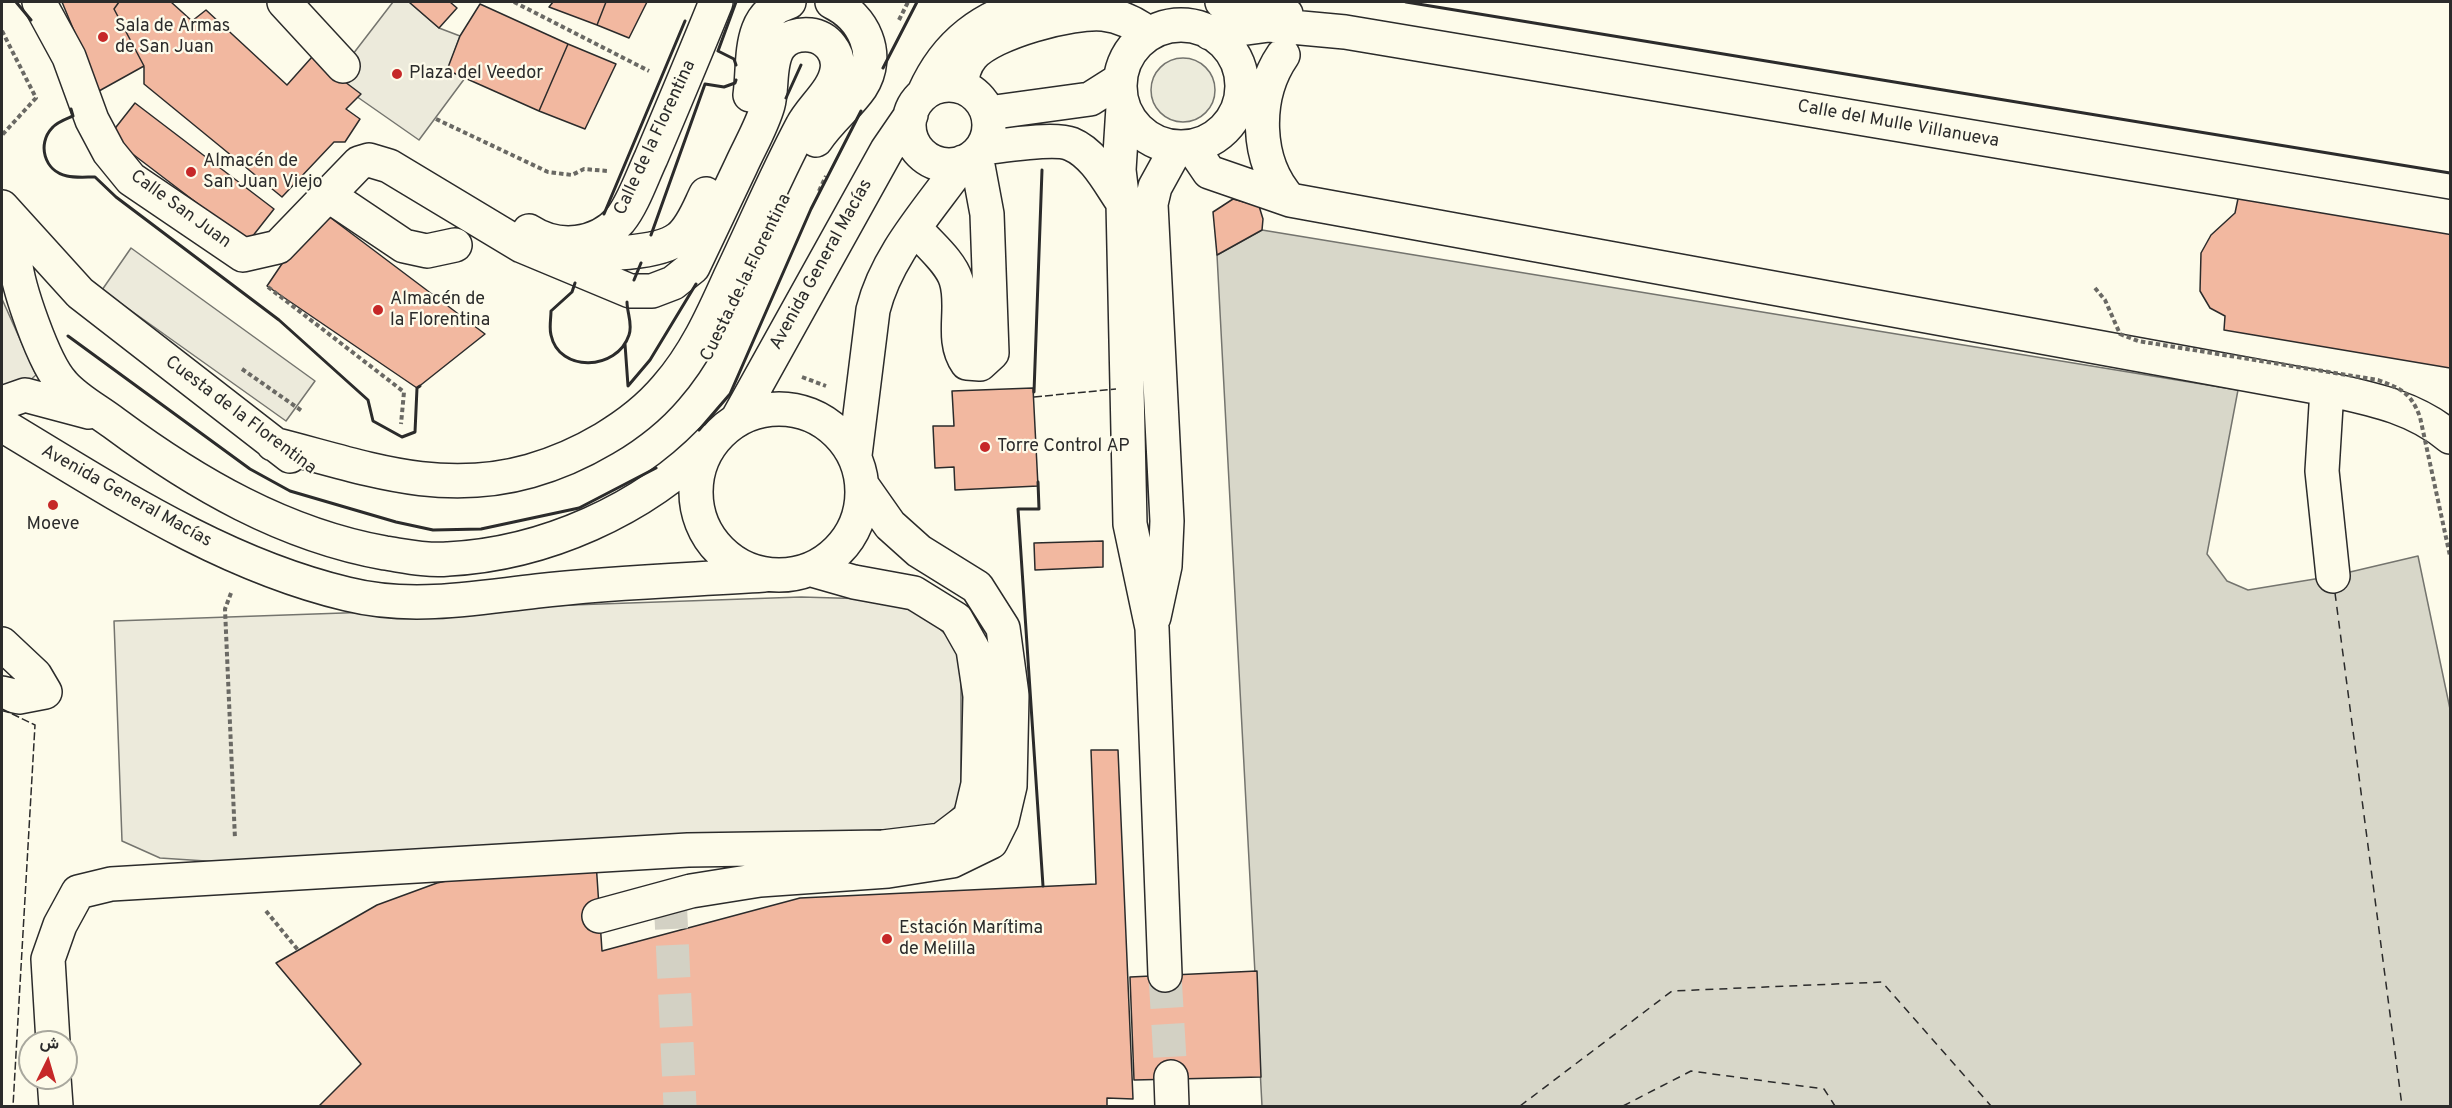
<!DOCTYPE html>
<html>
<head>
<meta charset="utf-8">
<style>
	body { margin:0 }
	#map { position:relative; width:2452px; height:1108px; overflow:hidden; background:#fdfbea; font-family:Overpass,Vazirmatn,sans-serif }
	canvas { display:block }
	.frame { position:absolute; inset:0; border:3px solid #2b2b2b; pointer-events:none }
	.north { position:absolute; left:18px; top:1030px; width:60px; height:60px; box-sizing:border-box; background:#fdfbea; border:2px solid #a9a89e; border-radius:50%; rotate:5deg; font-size:16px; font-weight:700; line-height:24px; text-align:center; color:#2b2b2b }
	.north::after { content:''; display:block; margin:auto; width:21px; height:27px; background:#c62828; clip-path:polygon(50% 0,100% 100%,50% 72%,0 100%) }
</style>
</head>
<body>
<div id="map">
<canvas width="2452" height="1108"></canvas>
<div class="frame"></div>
<div class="north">ش</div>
</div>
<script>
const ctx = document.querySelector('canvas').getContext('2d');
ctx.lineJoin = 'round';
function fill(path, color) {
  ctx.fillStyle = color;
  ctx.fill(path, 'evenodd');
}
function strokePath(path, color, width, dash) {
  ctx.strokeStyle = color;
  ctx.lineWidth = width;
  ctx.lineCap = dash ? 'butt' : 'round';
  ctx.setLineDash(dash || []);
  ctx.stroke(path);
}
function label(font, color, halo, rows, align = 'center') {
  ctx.font = font + ' Overpass,sans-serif';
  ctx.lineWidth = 4.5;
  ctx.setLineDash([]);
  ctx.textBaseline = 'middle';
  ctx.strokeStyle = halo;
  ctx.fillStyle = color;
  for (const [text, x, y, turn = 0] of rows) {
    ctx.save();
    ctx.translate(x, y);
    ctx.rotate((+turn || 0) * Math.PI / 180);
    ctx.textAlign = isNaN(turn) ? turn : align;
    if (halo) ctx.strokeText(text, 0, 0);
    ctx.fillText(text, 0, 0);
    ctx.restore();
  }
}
const green = new Path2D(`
	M1151 90a32 32 0 1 1 64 0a32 32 0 1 1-64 0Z`);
fill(green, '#ecebdb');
strokePath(green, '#74746e', 1.5);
const parking = new Path2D(`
	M393,2H409L439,28L460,36L448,70L465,78L419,140L333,80Z
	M131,248L315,381L286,421L102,290Z
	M2,299L36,375L18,391L2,387Z
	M801,597L871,599L925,614L961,650V801L928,834L221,862L160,858L122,841L114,621Z`);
fill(parking, '#eceadb');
strokePath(parking, '#74746e', 1.5);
const water = new Path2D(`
	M1262,230L2238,390L2207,554L2227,581L2248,590L2333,576L2418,556L2450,709V1106H1262L1217,255Z`);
fill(water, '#d8d7c9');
strokePath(water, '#74746e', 1.5);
strokePath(new Path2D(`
	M2335,593L2402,1106
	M1520,1106L1672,991L1882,982L1991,1106
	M1623,1106L1691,1071L1824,1089L1835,1106`), '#2b2b2b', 1.5, [8, 6]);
const building = new Path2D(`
	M62,2H119L114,9L144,66L99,91Z
	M119,2H171L192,21L206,10L287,85L312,57L361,94L346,109L360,119L345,142H334L282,197L144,84V66L114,9Z
	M409,2H450L457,8L439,28Z
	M553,2H606L597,25L549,7Z
	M606,2H647L629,38L597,25Z
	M480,4L568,44L539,111L447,70L460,36Z
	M568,44L616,64L585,129L539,111Z
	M135,103L274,209L248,242L109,136Z
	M2239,194L2450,230V368L2224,330L2225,316L2210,308L2200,291L2201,253L2211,235L2235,213Z
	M1233,199L1259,206L1263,219L1262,230L1217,255L1213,212Z
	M319,209L485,334L417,388L267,286Z
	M1033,388L1038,486L955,490L954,467L935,468L933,426H954L952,391Z
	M1103,541V567L1035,570L1034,543Z
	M1091,750H1118L1133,1099L1107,1098V1106H319L361,1064L276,963L377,905L437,883L487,872L596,862L602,951L800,898L1096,884Z
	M1257,971L1261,1077L1134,1080L1130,977Z`);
fill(building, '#f2b8a0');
strokePath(building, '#2b2b2b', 1.5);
strokePath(new Path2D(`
	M670,896L680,1106
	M1165,975L1171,1077`), '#d3d1c4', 33, [33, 16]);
const minor = new Path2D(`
	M39,2L69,57L92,120L109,152L131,179L243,255L278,247L359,163L369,160L389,166L522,246L630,291H652L673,283L693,267C709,234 725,200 741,166C750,146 762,126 768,105C773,87 768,61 780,46C787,37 799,34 810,35C827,37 840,53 837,70C834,91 811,108 802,126C776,175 754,227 730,277C712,317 695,355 666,388C633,427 579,457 530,471C438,497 361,466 273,444
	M284,2L343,66
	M1222,2L1286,14
	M1120 86a61 61 0 1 1 122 0a61 61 0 1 1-122 0Z
	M1210,33L1269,25L1345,32L2450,217
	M1283,55C1254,97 1255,162 1290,200
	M909 125a40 40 0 1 1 80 0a40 40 0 1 1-80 0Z
	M961,86C962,75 964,65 972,56C992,32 1073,11 1103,14C1121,16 1135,23 1149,34
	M924,93C946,43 983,16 1036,2
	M750,95C755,60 746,15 789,2
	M1123,107L1119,170L1123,203L1130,524L1152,628L1165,975
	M988,113L1090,99L1120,80
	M816,140C829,120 848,106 861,87C882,54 863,17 832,2
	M1192,147L1209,172L1290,200L2327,389C2372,399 2414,407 2450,437
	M982,148C1001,146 1054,137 1071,144C1095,154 1109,183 1123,203
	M328,195L404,246L427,251L455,245
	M2,207L80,293L290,456
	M18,227C17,237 14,248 15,258C17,286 44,364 63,384C77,400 97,410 114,423C195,483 284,535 385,553C405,556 427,561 448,559C544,554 644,510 711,441
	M916,229C928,244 950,261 956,280C965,307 950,339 967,363L980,364L992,353L987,214L976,155
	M529,231C558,250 597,246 620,220C633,204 642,177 651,158C673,106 695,54 716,2
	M573,253C599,255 659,254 679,238C692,228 699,208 706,194
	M2327,389L2322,471L2333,576
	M2,403L25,395L89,412
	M696 492a83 83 0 1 1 166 0a83 83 0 1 1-166 0Z
	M738,418L887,150L911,115
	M2,425C112,491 221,564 347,594C411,610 473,598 537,591C612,582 688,580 764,575
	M855,455L873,310C887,254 930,209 963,162
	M1154,617L1165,566L1167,521L1151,204L1155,187L1177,147
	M2,644L35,675L45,692L19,697L2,693
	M599,916L691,891L760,880L888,871L952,861L991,842L1002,820L1010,786L1012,695L1003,628L977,587L919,551L890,525L864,488
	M53,1042L48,959L60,925L78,892L111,884L688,850L883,847L941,840L970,818L978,784L980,696L973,649L956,619L914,593L854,582L812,570
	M1171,1077L1172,1106
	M54,1078L56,1106`);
strokePath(minor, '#2b2b2b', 36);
strokePath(new Path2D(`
	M514,2L649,71
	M899,20L908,2
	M2,31L36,98L2,135
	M436,119L548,172L572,175L584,169L607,171
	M819,191L826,176
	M268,287L404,392L401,424
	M242,369L302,411
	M802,377L826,386
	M231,593L225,609L235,839
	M266,911L298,950`), '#6a6964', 4, [4.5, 3]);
strokePath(minor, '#fdfbea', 33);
strokePath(new Path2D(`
	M2095,288L2105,300L2120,334L2138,341L2378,380C2402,389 2411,393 2420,417L2450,556`), '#6a6964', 4, [4.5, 3]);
strokePath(new Path2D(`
	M1034,397L1116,389
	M2,709L35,725L13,1106`), '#2b2b2b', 1.5, [8, 3]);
strokePath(new Path2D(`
	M16,2L31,20
	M736,2L718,51L734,59L736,65
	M1406,2L2450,173
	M883,68L917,2
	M786,98L801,65
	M71,109L73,116C66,119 57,122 52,128C37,144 44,171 67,176C75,178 86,177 95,177L116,197L279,320L368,400L373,421L402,437L415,432L417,388L420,386
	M604,214L685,21
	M651,235L705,84L724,87L735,83L736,80
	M634,280L641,263
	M575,283L572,292L551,311C551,319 549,328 551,335C559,373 617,371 629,335C633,324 627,313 627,302
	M68,336L250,469L290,491L396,522L433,530L481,529L579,508L656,468
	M625,344L628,386L650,360L696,284
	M1034,392L1042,170
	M699,430L730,394L811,209L861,111
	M1038,482L1039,509H1018L1043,886`), '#2b2b2b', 3);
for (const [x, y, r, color] of [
	[103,37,6,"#c62828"],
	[397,74,6,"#c62828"],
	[191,172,6,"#c62828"],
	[378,310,6,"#c62828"],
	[985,447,6,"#c62828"],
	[53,505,6,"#c62828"],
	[887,939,6,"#c62828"]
]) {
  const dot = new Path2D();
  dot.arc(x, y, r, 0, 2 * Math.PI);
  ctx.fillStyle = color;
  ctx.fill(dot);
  strokePath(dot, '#fdfbea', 2);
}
label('18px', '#2b2b2b', '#fdfbea', [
	["Sala de Armas",115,27],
	["de San Juan",115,48],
	["Plaza del Veedor",409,74],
	["Almacén de",203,162],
	["San Juan Viejo",203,183],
	["Almacén de",390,300],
	["la Florentina",390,321],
	["Torre Control AP",997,447],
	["Moeve",53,525,"center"],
	["Estación Marítima",899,929],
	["de Melilla",899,950]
], 'left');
label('18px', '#2b2b2b', '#fdfbea', [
	["Calle del Mulle Villanueva",1898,125,10],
	["Calle de la Florentina",656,138,-65],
	["Calle San Juan",180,210,36],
	["Avenida General Macías",822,265,-61],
	["Cuesta de la Florentina",747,278,-64],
	["Cuesta de la Florentina",240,416,37],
	["Avenida General Macías",126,497,29]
]);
</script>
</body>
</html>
